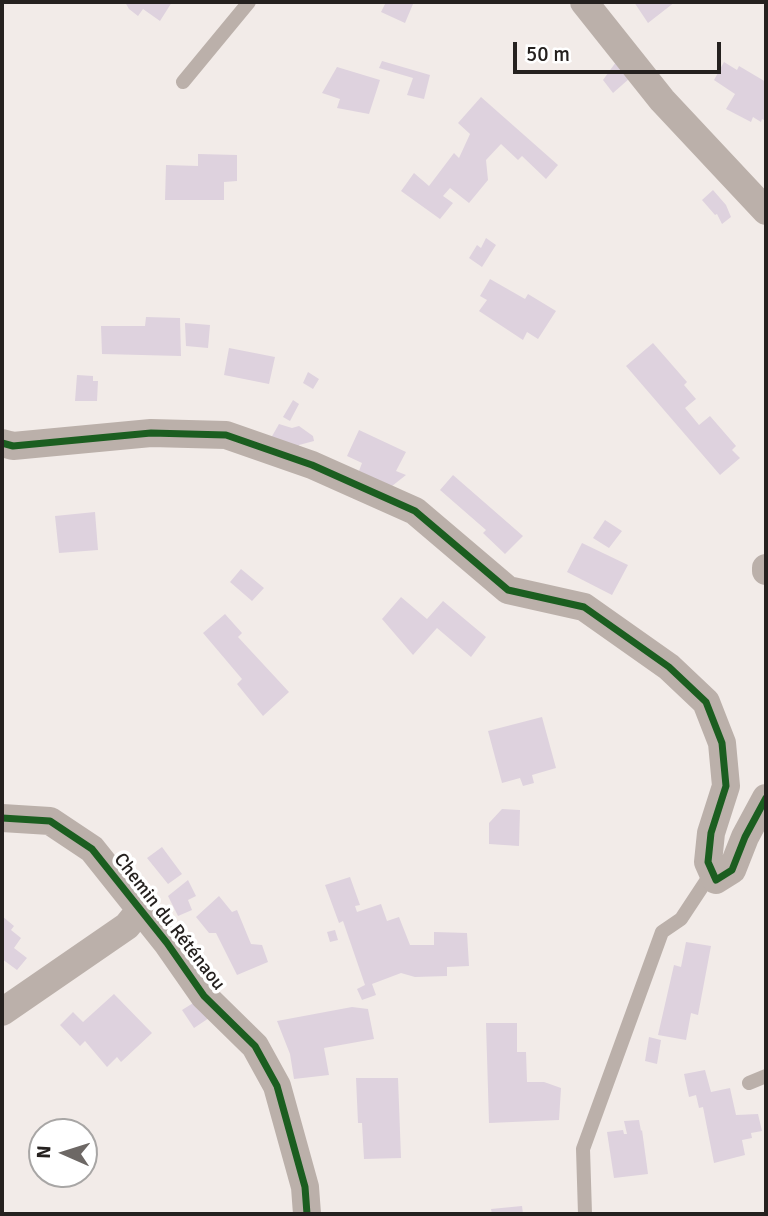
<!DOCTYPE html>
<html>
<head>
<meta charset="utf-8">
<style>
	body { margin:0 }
	#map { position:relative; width:768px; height:1216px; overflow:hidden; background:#f2ebe8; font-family:Signika,sans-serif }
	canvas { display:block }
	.frame { position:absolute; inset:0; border:4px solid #25211f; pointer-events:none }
	.north { position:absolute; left:28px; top:1118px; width:70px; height:70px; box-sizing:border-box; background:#fff; border:2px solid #a8a6a5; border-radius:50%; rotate:273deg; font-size:19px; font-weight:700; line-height:28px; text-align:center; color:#25211f }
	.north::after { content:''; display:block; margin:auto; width:24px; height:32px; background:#6d6865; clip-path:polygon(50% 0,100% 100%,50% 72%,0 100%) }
	.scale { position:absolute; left:513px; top:42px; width:208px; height:32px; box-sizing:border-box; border:4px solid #25211f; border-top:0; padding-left:9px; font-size:21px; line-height:24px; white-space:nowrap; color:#25211f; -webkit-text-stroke:5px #fff; paint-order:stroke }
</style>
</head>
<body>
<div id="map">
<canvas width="768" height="1216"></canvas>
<div class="frame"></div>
<div class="north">N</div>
<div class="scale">50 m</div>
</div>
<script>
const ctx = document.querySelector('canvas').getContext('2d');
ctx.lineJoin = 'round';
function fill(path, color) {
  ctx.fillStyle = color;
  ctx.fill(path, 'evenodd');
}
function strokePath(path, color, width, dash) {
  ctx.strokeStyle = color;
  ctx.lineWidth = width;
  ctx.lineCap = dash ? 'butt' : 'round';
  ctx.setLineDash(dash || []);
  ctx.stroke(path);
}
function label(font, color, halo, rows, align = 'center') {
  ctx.font = font + ' Signika,sans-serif';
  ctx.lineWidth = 7;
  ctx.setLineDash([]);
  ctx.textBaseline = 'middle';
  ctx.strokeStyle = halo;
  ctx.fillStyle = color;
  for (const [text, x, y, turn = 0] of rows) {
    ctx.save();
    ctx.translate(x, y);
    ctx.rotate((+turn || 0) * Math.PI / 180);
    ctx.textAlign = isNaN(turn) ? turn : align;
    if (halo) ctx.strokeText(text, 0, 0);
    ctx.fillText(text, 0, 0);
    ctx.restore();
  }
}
fill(new Path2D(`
	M125,2H172L160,21L143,9L138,16L129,9Z
	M386,2H408L413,4L405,23L381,12Z
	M634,2H675L648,23Z
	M382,61L430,75L424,99L407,95L413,78L379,68Z
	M616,62L630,78L613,93L603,80Z
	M724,62L737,70L739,66L766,82V121L762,119L761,122L753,117L751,122L726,109L735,94L714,80Z
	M337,67L380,80L369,114L337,108L340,99L322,93Z
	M481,97L558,165L546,179L522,156L518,160L501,144L486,160L488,180L469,203L450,188L443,196L453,203L440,219L401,191L414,173L429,186L454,153L459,158L470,134L458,123Z
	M198,154L237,155V181L224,182V200H165L166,165L198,166Z
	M713,190L726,205L731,217L722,224L717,214L715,215L702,200Z
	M486,238L496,245L482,267L469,258L477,245L481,248Z
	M490,279L525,299L528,294L556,311L538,339L527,332L523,340L479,311L487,300L480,296Z
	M146,317L180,318L181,356L102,354L101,326H145Z
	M185,323L210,325L208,348L186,346Z
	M653,343L687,382L684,385L696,399L685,408L699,425L710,416L736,446L732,450L740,458L720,475L626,366Z
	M229,348L275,357L269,384L224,375Z
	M308,372L319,379L313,389L303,383Z
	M77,375L93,376V381H98L97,401H75Z
	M293,400L299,404L290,421L283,417Z
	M279,424L292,428L299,426L313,436L314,441L299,445L298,456L267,445Z
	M359,430L406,452L396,471L406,475L387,490L357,476L362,463L347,456Z
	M453,475L523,536L505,554L483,533L486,530L440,490Z
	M95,512L98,550L59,553L55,516Z
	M605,520L622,531L609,548L593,538Z
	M582,543L628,565L612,595L567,572Z
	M241,569L264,588L252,601L230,582Z
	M401,597L427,619L443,601L486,637L471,657L437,628L413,655L382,619Z
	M225,614L242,633L238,637L289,692L263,716L237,684L242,679L203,633Z
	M542,717L556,768L532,775L534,783L523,786L520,778L502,783L488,731Z
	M502,809L520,810L519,846L489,844V823Z
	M162,847L182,874L168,884L147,858Z
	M350,877L360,905L355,906L357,912L381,904L387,921L399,917L410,945H434V932L467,933L469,966L447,967V976L415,977L401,973L372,984L376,995L362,1000L357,989L365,985L343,921L339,923L325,885Z
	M188,880L196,896L188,900L192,910L178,916L168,896Z
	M219,896L232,912L237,910L251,944L262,945L268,962L237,975L216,933H209L196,917Z
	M2,916L14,926L11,930L21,938L14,948L27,958L17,970L2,959Z
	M335,930L338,940L330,942L327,932Z
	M686,942L711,946L698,1015L691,1013L686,1040L658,1035L674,965L681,967Z
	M114,994L152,1033L121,1062L117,1057L107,1067L85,1041L80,1046L60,1025L73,1012L83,1022Z
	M198,1000L209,1018L194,1028L182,1010Z
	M352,1007L368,1009L374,1039L324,1048L329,1075L294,1079L290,1054L277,1021Z
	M486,1023H517V1052H526L527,1082H544L561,1088L559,1120L489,1123Z
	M649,1037L661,1040L657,1064L645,1061Z
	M705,1070L711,1092L730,1088L736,1115L758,1114L762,1131L751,1133L752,1138L742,1140L745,1155L714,1163L703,1107L699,1108L696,1095L689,1097L684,1074Z
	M356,1078H398L401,1158L364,1159L362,1123H358Z
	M639,1120L641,1131L642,1130L648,1174L614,1178L607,1132L623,1130L624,1134H627L624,1121Z
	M522,1206L523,1214H492L491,1209Z`), '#ded2de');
strokePath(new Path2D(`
	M183,82L249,2
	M749,1083L766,1076
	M585,1214L583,1149L662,932L681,919L712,872`), '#bbb0aa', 14);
strokePath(new Path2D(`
	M584,2L662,100L766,211
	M2,443L13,446L151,433L226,435L312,465L415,511L508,590L584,607L669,667L706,702L722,743L726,786L711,833L708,862L716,880L732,870L745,837L766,798
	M766,568V571
	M2,818L50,821L92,849L167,943L204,996L255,1046L277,1086L305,1187L307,1214
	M2,1012L127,926L140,910`), '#bbb0aa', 28);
strokePath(new Path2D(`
	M2,443L13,446L151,433L226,435L312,465L415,511L508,590L584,607L669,667L706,702L722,743L726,786L711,833L708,862L716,880L732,870L745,837L766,798
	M2,818L50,821L92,849L167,943L204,996L255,1046L277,1086L305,1187L307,1214`), '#1b5e20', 7);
label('19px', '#25211f', '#fff', [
	["Chemin du Réténaou",169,922,52]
]);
</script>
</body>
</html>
